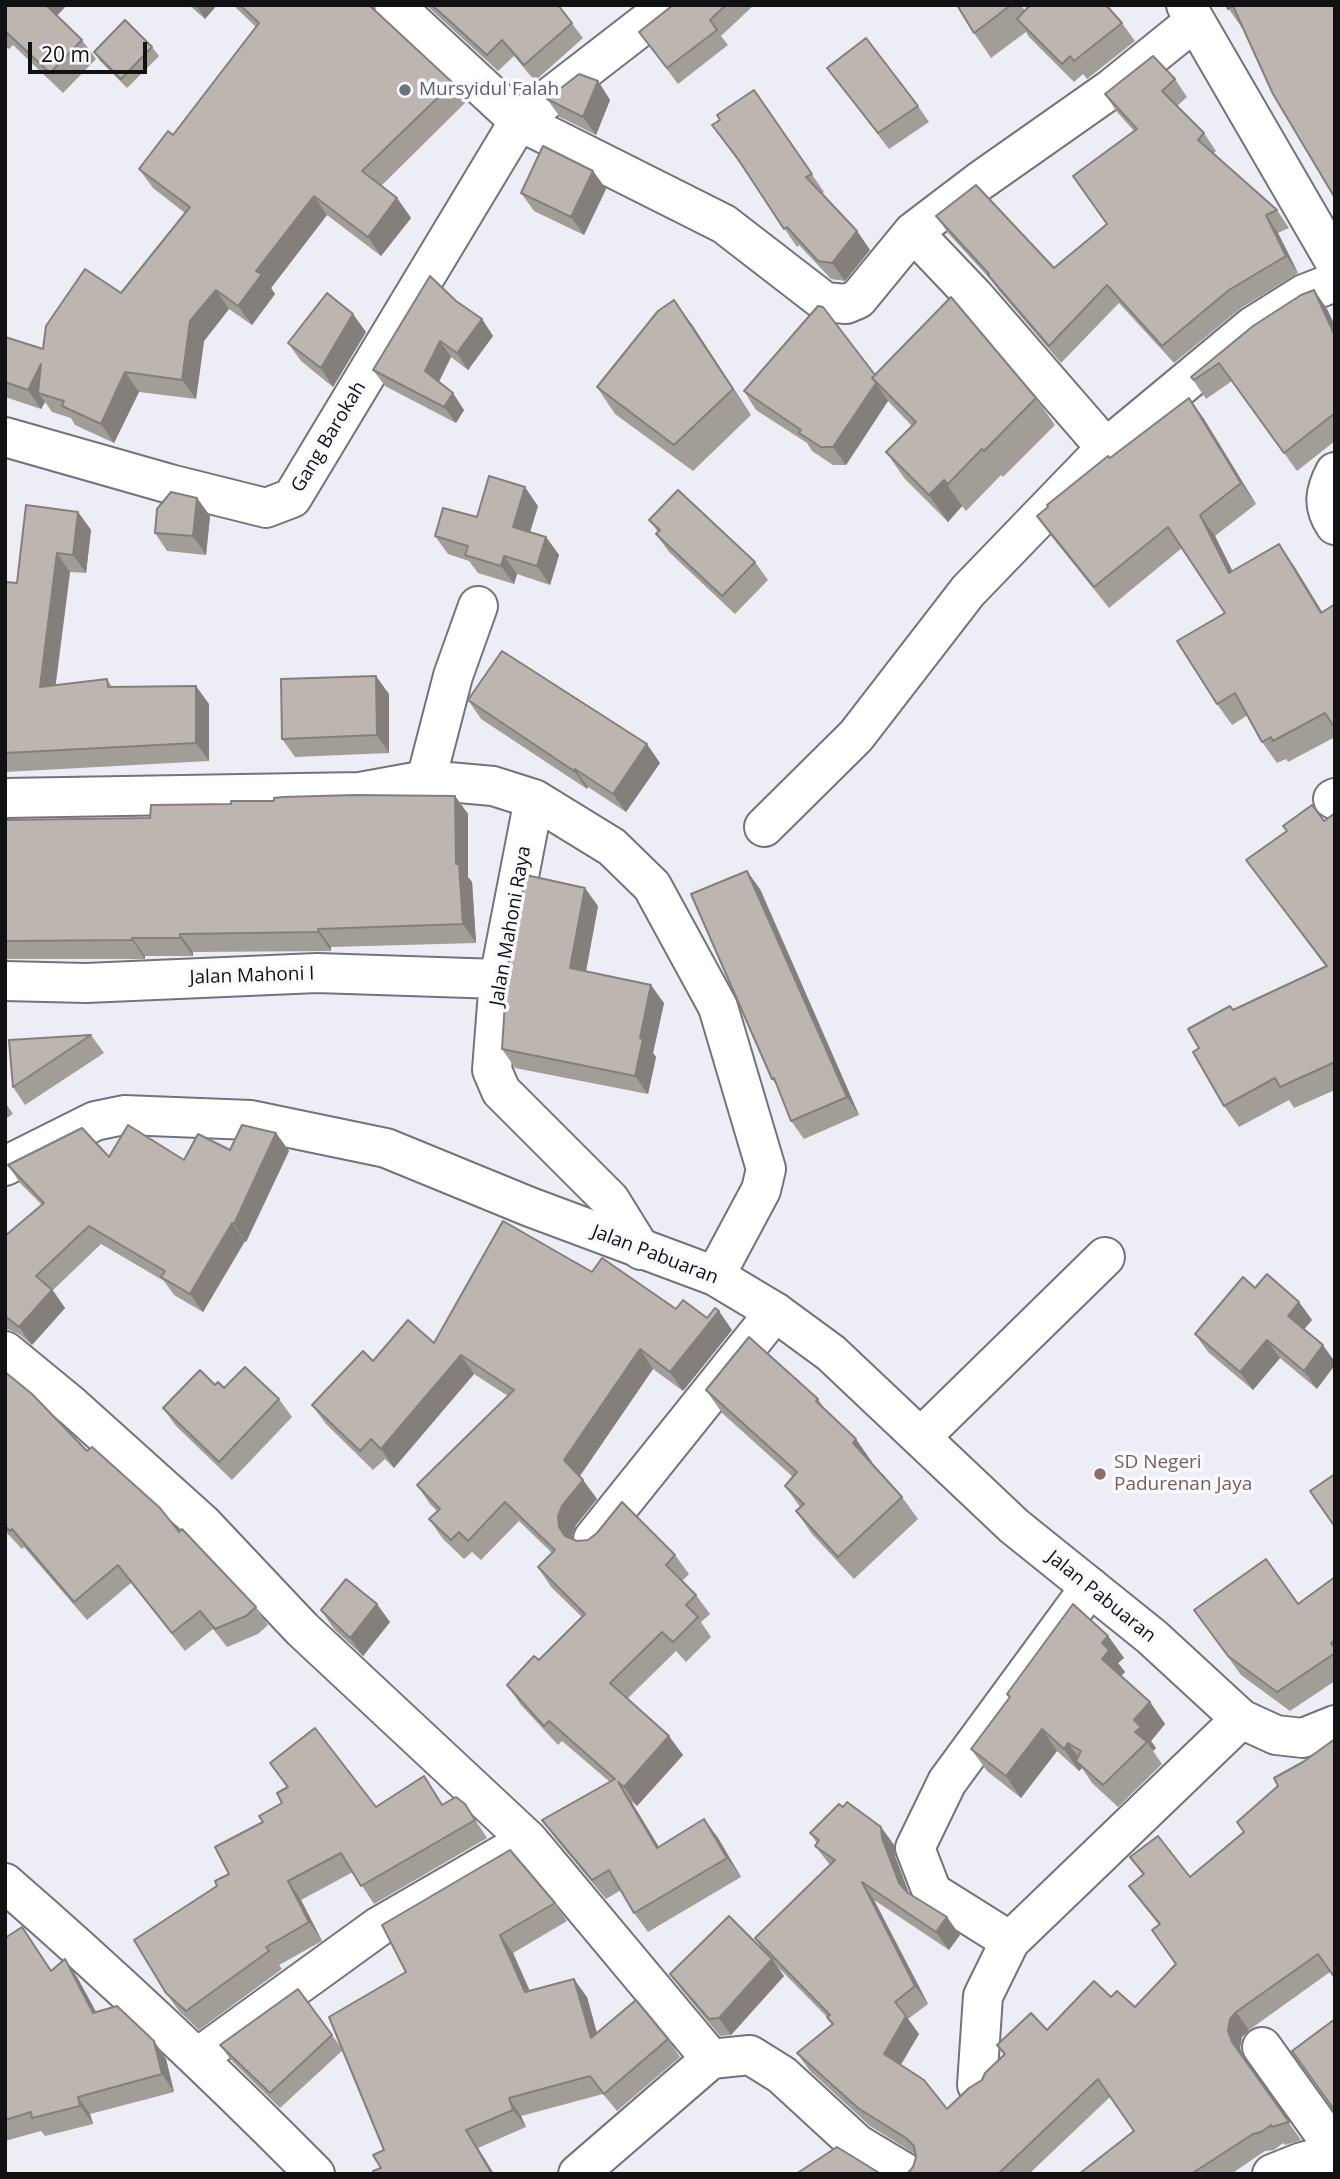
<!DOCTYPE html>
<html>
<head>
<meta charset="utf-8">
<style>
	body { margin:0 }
	#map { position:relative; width:1340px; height:2179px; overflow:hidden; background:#ecedf5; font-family:"Open Sans",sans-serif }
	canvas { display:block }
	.frame { position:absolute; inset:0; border:7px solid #111114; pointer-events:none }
	.scale { position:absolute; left:28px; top:42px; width:119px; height:32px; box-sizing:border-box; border:4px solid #111114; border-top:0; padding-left:9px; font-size:21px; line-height:24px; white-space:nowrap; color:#111114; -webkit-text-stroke:5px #fafafe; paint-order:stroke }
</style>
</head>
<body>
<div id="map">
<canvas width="1340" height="2179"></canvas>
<div class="frame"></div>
<div class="scale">20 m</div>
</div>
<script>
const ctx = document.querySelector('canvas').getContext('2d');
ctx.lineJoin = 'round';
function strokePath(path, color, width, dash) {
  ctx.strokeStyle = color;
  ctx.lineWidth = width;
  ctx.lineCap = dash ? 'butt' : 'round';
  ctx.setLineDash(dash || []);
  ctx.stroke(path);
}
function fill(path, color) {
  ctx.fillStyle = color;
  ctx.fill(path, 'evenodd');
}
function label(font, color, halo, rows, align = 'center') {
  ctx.font = font + ' "Open Sans",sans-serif';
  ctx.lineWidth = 7;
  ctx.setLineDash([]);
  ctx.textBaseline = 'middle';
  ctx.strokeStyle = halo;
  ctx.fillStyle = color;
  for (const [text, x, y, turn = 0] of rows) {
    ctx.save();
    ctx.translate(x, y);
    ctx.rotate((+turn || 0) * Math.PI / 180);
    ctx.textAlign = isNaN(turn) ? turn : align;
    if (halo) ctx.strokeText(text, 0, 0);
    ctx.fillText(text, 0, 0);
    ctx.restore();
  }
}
const minor = new Path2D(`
	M394,5L519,121L724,224L825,302L846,304L858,299L913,232L980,181L1111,89L1195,21
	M1186,5L1335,262
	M913,232L974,296L1106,448
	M5,437L170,484L266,508L292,498L519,121L669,5
	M1335,472C1325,491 1322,506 1335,525
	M426,780L453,676L478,606
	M5,798L360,792L426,780L493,786L534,799L612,847L652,886L718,1007L766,1169L761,1190L715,1276
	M534,799L499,979L492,1070L501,1091L610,1200L641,1250
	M1333,799L1335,798
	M764,827L856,736L968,591L1106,448L1253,326L1304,294L1335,282
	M5,981L86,983L317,973L499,979
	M5,1351L72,1406L202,1523L302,1629L528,1840L711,2059
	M921,1437L1105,1257
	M593,1539L775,1312
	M5,1883C112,1976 215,2073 315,2174
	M1010,1941L932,1892L915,1848L947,1782L1090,1587
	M1262,2047L1335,2149
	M197,2058L378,1927L528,1840
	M977,2085L983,1996L1010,1941L1241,1719
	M578,2174L711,2059L750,2055L782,2075L857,2144L907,2174
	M1272,2174L1302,2162L1335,2153`);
const tertiary = new Path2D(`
	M5,1166L95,1121L124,1115L251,1120L386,1148L530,1207L715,1276L775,1312L831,1353L1014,1526L1152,1637L1241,1719L1276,1735L1303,1738L1335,1725`);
strokePath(minor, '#72737b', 42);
strokePath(tertiary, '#72737b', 42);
strokePath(minor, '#fff', 38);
strokePath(tertiary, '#fff', 38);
fill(new Path2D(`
	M5,5L57,16L82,40L96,59L63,93L13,45L9,49L5,46Z
	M189,5H217L205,19Z
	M233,5H373V9L453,83L466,102L381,186L397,198L411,218L381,256L327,215L271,288L275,294L252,325L229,309L204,341L196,399L139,392L114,443L75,425L71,418L52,412L45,402L41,409L5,397V337L43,349L121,293L185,213L153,188L139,169L173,135L256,27Z
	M426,5H558L583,38L535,81L514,56L498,71Z
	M673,5H754L721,36L728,45L678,84L639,32Z
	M957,5H1021L1025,11L1122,23L1135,41L1087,79L1083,74L1074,82L1029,37L1026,32L991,58L974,33Z
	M1226,5H1335L1242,28Z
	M152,47L159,56L127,88L100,61L94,52Z
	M827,68L918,106L929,122L889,149Z
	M1175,79L1187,97L1177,106L1204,133L1216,151L1213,154L1277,210L1289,228L1278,233L1298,273L1241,308L1174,363L1119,303L1061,363L1000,292L991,280L948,233L936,216L1054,268L1107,224L1134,131L1117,112L1105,94Z
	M598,81L610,100L596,135L560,117L547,99Z
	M754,90L824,192L822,194L857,231L870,250L845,281L831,279L799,245L797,247L746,172L712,125L720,120Z
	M593,171L606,189L584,235L534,211L521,193Z
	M1314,290L1327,309L1335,326V441L1297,471L1232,381L1206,399L1191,377Z
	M674,300L751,415L693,471L615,414L597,387Z
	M456,301L482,319L493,336L468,370L451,357L439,382L464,410L456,423L385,386L373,370Z
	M366,332L333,387L301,361L288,343Z
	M875,375L1036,398L1055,425L1003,477L1001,475L966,511L962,506L948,522L905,479L886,452L912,426L888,401L846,465H833L812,451L807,443L756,410L744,391Z
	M1189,398L1204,419L1256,504L1215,536L1232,571L1294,566L1322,612L1335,604V737L1288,762L1286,759L1277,763L1262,742L1248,715L1232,725L1217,704L1225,613L1182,548L1109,608L1052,537L1037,516Z
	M197,498L210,516L206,555L167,551L155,533Z
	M538,506L530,532L546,537L559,555L550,585L517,574L514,584L478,573L469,561L448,554L435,536L477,517Z
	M78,512L91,530L86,573L70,572L55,686L107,679L112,687L209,704V761L5,772V582L17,583Z
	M649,520L755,562L768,580L735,614L669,552L656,534L658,532Z
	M389,694V753L295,757L282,739Z
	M468,700L660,763L626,812L588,787L587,789L481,719Z
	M455,796L468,814V877L472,882L476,943L331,947V951L193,952V956H145V959H6L5,820L150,818L231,804L274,801Z
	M1335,813V1090L1294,1108L1289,1100L1239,1127L1224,1106L1199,1048L1233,1010L1326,967L1246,860L1324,821Z
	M760,889L859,1115L804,1139L791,1121L778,1087L772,1079Z
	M598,906L586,971L664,1003L653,1053L656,1057L648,1094L515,1068L502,1049Z
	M91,1035L104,1053L25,1105L13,1087Z
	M5,1102L13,1114L5,1119Z
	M276,1133L289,1151L246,1242L245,1241L203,1312L174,1295L164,1281L101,1244L53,1290L65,1308L32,1345L19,1334L8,1329L5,1330V1236L42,1205L20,1183L8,1165L109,1157L184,1160L230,1150Z
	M592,1272L676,1309L707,1318L732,1330L683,1391L653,1369L580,1476L597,1499L576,1525L572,1535V1539L577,1541L675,1555L689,1574L682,1581L696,1595L710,1614L701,1622L711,1637L686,1662L676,1651L627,1699L683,1755L637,1806L631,1801L659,1847L704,1819L718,1838L741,1877L648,1932L634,1913L621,1890L606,1899L556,1839L542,1820L610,1782L562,1741L558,1745L521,1705L507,1685L539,1660L582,1617L551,1587L538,1567L552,1553L519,1521L481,1560L472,1552L464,1559L443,1539L429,1519L437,1511L430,1504L417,1485L508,1396L474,1374L394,1468L385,1459L373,1470L326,1424L312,1405L373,1361L434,1343Z
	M1255,1288L1299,1302L1312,1320L1304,1329L1317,1389L1280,1358L1253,1390L1208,1352L1195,1334Z
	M5,1372L87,1451L179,1532L256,1607L268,1625L258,1634L227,1647L213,1629L185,1651L131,1583L87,1620L24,1547L22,1549L5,1531Z
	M215,1385L224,1388L279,1399L292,1417L232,1480L176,1426L163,1408Z
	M706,1390L818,1399L826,1411L902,1497L918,1519L854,1579L812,1534L796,1511L800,1507L785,1486L793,1477L722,1413Z
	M1335,1577V1681L1290,1711L1241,1675L1194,1610L1298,1604Z
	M321,1610L390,1622L363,1656L334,1629Z
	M1108,1636L1124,1658L1118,1663L1125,1672L1121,1676L1150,1702L1165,1724L1151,1741L1156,1748L1153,1751L1162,1764L1118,1807L1092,1783L1082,1768L1079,1771L1057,1751L1021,1798L987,1771L971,1749L1010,1697L1007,1694Z
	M1303,1762L1330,1972L1249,2030L1242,2037L1240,2048L1244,2059L1301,2140L1285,2145L1283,2143L1274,2150L1265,2151L1231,2174H1079L1134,2131L1110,2097L1029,2174H907L913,2167L916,2157L915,2154L870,2126L810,2071L797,2053L832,2024L828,2018L774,1963L784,1976L731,2035L720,2036L682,1990L670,1974L765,1953L755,1938L830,1865L815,1846L817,1843L810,1833L843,1807L881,1827L894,1845L895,1856L909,1894L960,1935L949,1950L874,1900L928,2004L908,2019L919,2034L901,2065L947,2109L982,2080L1004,2055L997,2045L1047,2030L1111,1997L1135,2007L1176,1964L1159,1925L1129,1886L1143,1875L1130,1857L1190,1877L1244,1832L1278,1786Z
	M270,1763L376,1807L465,1804L487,1838L374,1904L353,1872L301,1900L322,1941L279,1965L282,1969L199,2030L179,2011L166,1993L217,1886L229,1874L263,1822L282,1803L287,1788Z
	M555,1903L567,1921L513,1953L530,1991L587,1997L597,2033L668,2039L680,2057L617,2111L603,2094L521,2116L526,2127L478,2148L494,2174H374L381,2168L384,2150L329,2017Z
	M5,1938L51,1970L77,1977L96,2012L154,2041L166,2059L174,2092L90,2114L93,2124L45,2136L41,2131L5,2141Z
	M332,2035L343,2050L280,2108L231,2060L220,2045Z`), '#a39d97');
fill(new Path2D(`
	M45,5H67L54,19Z
	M196,5H217L205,19Z
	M598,81L610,100L596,135L583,117Z
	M593,171L606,189L584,235L571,217Z
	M314,196L327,215L271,288L275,294L252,325L238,306L256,271Z
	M397,198L411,218L381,256L368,237Z
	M1266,215L1278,233L1298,273L1286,256Z
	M857,231L870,250L845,281L832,263Z
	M216,290L229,309L204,341L196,399L182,380L190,321Z
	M1314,290L1327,309L1335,326V336Z
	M674,300L693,326L751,415L733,389Z
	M353,314L366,332L333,387L321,368Z
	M482,319L493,336L468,370L457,353Z
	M440,341L451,357L436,387L425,371Z
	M41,364L38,393L45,402L41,409L28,390Z
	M125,372L139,392L114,443L101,424Z
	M876,383L888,401L846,465L833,447Z
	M453,393L464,410L456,423L444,407Z
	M1189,398L1204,419L1256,504L1241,483Z
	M944,480L962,506L948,522L929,495Z
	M525,487L538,506L526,545L513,527Z
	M197,498L210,516L206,555L193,536Z
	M78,512L91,530L86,573L73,555Z
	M1200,515L1215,536L1244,594L1229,573Z
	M546,537L559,555L550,585L537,566Z
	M1279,544L1294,566L1335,633L1321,613Z
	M57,553L70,572L53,706L40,687Z
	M504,556L517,574L514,584L501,566Z
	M376,676L389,694V753L377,735Z
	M196,686L209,704V761L196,743Z
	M647,744L660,763L626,812L613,794Z
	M575,769L588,787L587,789L574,771Z
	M455,796L468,814V877L472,882L476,943L463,924L456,864Z
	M747,871L760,889L859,1115L847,1097Z
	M585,888L598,906L583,987L570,968Z
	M318,929L331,947V951L318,932Z
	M180,934L193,952V956L180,938Z
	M132,938L145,956V959L132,940Z
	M651,985L664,1003L653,1053L656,1057L648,1094L635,1076L640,1038Z
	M276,1133L289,1151L246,1242L234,1224Z
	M232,1223L245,1241L203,1312L190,1294Z
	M52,1290L65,1308L32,1345L19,1327Z
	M1299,1302L1312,1320L1300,1334L1288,1316Z
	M719,1311L732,1330L683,1391L670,1372Z
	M1267,1340L1280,1358L1253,1390L1240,1372Z
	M1323,1345L1335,1362V1365L1317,1389L1304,1371Z
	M640,1349L653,1369L577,1480L564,1460Z
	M461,1355L474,1374L394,1468L381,1449Z
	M856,1439L872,1462L868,1466L853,1443Z
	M583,1480L597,1499L576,1525L572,1535V1546L559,1527L558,1516L562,1506Z
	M377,1604L390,1622L363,1656L350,1638Z
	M1108,1636L1124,1658L1118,1663L1125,1672L1117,1680L1102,1659V1643Z
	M1150,1702L1165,1724L1151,1741L1156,1748L1153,1751L1147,1742L1135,1732L1134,1720Z
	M1042,1729L1057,1751L1021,1798L1006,1776Z
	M669,1736L683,1755L637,1806L624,1787Z
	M1068,1743L1084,1765L1076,1761L1082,1768L1079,1771L1064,1749Z
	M618,1782L631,1801L671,1867L657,1848Z
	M704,1819L718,1838L741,1877L727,1858Z
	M881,1827L894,1845L895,1856L912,1901L899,1883L882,1838Z
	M288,1881L301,1900L322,1941L309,1922Z
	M862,1882L874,1900L928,2004L915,1986Z
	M947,1917L960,1935L949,1950L936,1932Z
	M500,1935L513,1953L538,2010L525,1992Z
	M65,1959L77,1977L106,2030L93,2013Z
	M772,1959L784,1976L731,2035L719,2018Z
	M574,1979L587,1997L603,2056L591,2038Z
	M1236,2012L1249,2030L1242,2037L1240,2048L1244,2060L1232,2042L1228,2031L1230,2019Z
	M906,2016L919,2034L896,2072L884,2054Z
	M154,2041L166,2059L174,2092L162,2074Z
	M78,2097L90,2114L93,2124L80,2106Z
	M509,2098L521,2116L526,2127L513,2110Z
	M466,2130L478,2148L494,2174H492Z`), '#847f7b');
const building = new Path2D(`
	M5,5H46L82,40L50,73L5,31Z
	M240,5H369L453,83L362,171L397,198L368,237L314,196L256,271L262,274L238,306L216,290L190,321L182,380L125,372L101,424L62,406L64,401L38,393L41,364L28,390L5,382V337L43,349L46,326L85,269L121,293L190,207L139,169L168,131L173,135L259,23Z
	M432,5H558L572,23L524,65L502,40L487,55Z
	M673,5H726L710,20L717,30L667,68L639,32Z
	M957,5H1011L974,33Z
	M1030,5H1106L1122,23L1074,61L1070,56L1062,64L1017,19Z
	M1226,5H1335V198L1273,94L1233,6L1228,9Z
	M125,20L152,47L121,79L94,52Z
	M866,38L918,106L878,133L827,68Z
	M1153,56L1175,79L1162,91L1204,133L1198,140L1277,210L1266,215L1286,256L1229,290L1162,346L1107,285L1049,346L988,275L989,274L936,216L976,185L1054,268L1107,224L1073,176L1137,129L1105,94Z
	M579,74L598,81L583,117L547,99Z
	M754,90L812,174L806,177L857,231L832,263L818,261L787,227L784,229L738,159L712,125L720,120L717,115Z
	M543,146L593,171L571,217L521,193Z
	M430,276L456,301L482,319L457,353L440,341L425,371L453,393L444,407L373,370Z
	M1314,290L1335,336V413L1284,453L1219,363L1194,380L1191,377L1253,326L1301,295Z
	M327,293L353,314L321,368L288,343Z
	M951,297L1036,398L984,451L982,449L948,484L944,480L929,495L886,452L916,422L872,378Z
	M674,300L733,389L674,445L597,387L658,311Z
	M818,306L823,307L875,375L872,378L876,383L833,447H821L799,433L801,430L744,391Z
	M1189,398L1241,483L1200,515L1229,573L1279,544L1321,613L1335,604V728L1325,713L1273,741L1271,737L1262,742L1235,693L1217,704L1177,641L1225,613L1168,527L1094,587L1037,516L1048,507L1047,505L1108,456L1110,458Z
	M489,476L525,487L513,527L546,537L537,566L504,556L501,566L465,555L468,546L435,536L443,508L477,517Z
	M678,490L755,562L722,596L656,534L660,530L649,520Z
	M171,492L197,498L193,536L155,533L157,509Z
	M26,505L78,512L73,555L57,553L40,687L107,679L108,687L196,686V743L5,753V582L17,583Z
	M502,651L647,744L613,794L575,769L574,771L468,700Z
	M376,676L377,735L282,739L281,679Z
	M355,795L455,796L456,864H459L463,924L318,929V932L180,934V938H132V940L5,941V820L150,818L151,805L231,804V801H274V798L283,797Z
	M1312,805L1324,821L1335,813V1062L1280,1087L1275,1078L1224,1106L1193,1052L1199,1048L1188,1029L1230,1006L1233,1010L1327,966L1246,860L1287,831L1283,826Z
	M747,871L847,1097L791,1121L774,1078L772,1079L691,894Z
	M526,875L585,888L570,968L651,985L640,1038L643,1039L635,1076L502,1049L507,970Z
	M91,1035L13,1087L9,1040Z
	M128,1125L184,1160L198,1134L230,1150L242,1125L276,1133L234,1224L232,1223L190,1294L161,1277L165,1271L89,1226L36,1276L52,1290L19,1327L5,1316V1236L44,1203L8,1165L82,1128L109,1157Z
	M503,1221L592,1272L602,1258L676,1309L683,1300L707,1318L715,1308L719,1311L670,1372L640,1349L564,1460L583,1480L562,1506L558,1516L559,1527L565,1536L577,1541L588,1540L597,1533L622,1502L675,1555L666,1565L696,1595L686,1605L698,1617L673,1642L662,1632L610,1683L669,1736L624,1787L618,1782L657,1848L704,1819L727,1858L634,1913L609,1870L592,1880L542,1820L615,1779L549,1721L544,1726L507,1685L534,1656L539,1660L585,1614L538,1567L555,1550L505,1502L468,1541L459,1532L451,1540L429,1519L440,1509L417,1485L514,1390L461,1355L381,1449L371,1439L360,1451L312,1405L363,1351L373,1361L408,1320L434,1343Z
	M1267,1274L1299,1302L1288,1316L1323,1345L1304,1371L1267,1340L1240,1372L1195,1334L1243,1277L1255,1288Z
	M749,1337L818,1399L816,1401L856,1439L853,1443L902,1497L838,1557L796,1511L804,1504L785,1486L797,1472L706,1390Z
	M245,1367L279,1399L219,1462L163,1408L200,1370L215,1385L218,1382L224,1388Z
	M5,1372L32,1394L87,1451L92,1447L160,1508L179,1532L182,1529L256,1607L246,1616L215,1629L200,1611L172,1633L118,1565L74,1602L12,1529L10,1531L5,1526Z
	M1335,1474V1527L1310,1491Z
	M1266,1559L1298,1604L1335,1577V1640L1331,1643L1335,1649V1653L1277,1692L1228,1656L1194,1610Z
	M346,1579L377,1604L350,1638L321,1610Z
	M1073,1604L1108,1636L1102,1643L1109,1650L1102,1659L1150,1702L1134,1720L1141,1727L1135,1732L1147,1742L1103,1785L1076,1761L1081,1751L1068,1743L1064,1749L1042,1729L1006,1776L971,1749L1010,1697L1007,1694Z
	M315,1728L376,1807L424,1776L442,1805L456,1797L465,1804L475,1820L361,1886L341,1853L288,1881L309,1922L266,1947L269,1951L186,2011L166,1993L134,1940L217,1886L215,1881L229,1874L215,1847L263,1822L259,1816L282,1803L277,1793L288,1787L270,1763Z
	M1335,1739V1978L1318,1954L1236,2012L1230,2019L1228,2031L1232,2042L1289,2122L1272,2127L1271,2125L1261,2132L1253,2134L1191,2174H1079L1134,2131L1098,2079L998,2174H907L913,2167L916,2157L914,2146L906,2138L858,2108L797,2053L833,2024L827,2017L830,2015L755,1938L835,1860L815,1846L819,1840L810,1833L839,1804L843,1807L847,1802L881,1827L882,1838L899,1883L908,1893L947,1917L936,1932L862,1882L915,1986L895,2002L906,2016L884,2054L924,2080L947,2109L969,2088L982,2080L985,2073L1005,2054L997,2045L1031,2013L1047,2030L1094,1981L1111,1997L1117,1991L1135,2007L1176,1964L1152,1930L1160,1924L1129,1886L1144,1874L1130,1857L1158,1836L1190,1877L1244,1832L1237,1822L1278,1786L1274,1778L1303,1762Z
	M510,1850L555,1903L500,1935L525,1992L574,1979L591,2038L636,2000L668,2039L604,2094L590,2076L509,2098L513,2110L466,2130L492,2174H374L373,2171L381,2168L373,2155L384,2150L329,2017L406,1972L382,1925Z
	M729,1916L772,1959L719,2018L709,2019L670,1974Z
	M22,1927L51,1971L65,1959L93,2013L117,2006L154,2041L162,2074L78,2097L80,2106L32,2118L31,2112L5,2120V1938Z
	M298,1989L332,2035L270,2093L220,2045Z
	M1335,2019V2111L1292,2051Z
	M837,2147L881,2174H796Z`);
fill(building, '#bdb6b0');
strokePath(building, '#847f7b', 2);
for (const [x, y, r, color] of [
	[405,90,7,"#6b7280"],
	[1100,1474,7,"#8d6e63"]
]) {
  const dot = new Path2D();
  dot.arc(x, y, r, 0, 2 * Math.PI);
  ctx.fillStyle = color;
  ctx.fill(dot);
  strokePath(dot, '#fafafe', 2.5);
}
label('19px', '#5b616d', '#fafafe', [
	["Mursyidul Falah",419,90]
], 'left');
label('19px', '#111114', '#fafafe', [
	["Gang Barokah",329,437,-59],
	["Jalan Mahoni Raya",511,926,-80],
	["Jalan Mahoni I",252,976,-2],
	["Jalan Pabuaran",655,1255,21],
	["Jalan Pabuaran",1101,1597,39]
]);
label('19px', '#785e54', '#fafafe', [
	["SD Negeri",1114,1463],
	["Padurenan Jaya",1114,1485]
], 'left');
</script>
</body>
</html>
